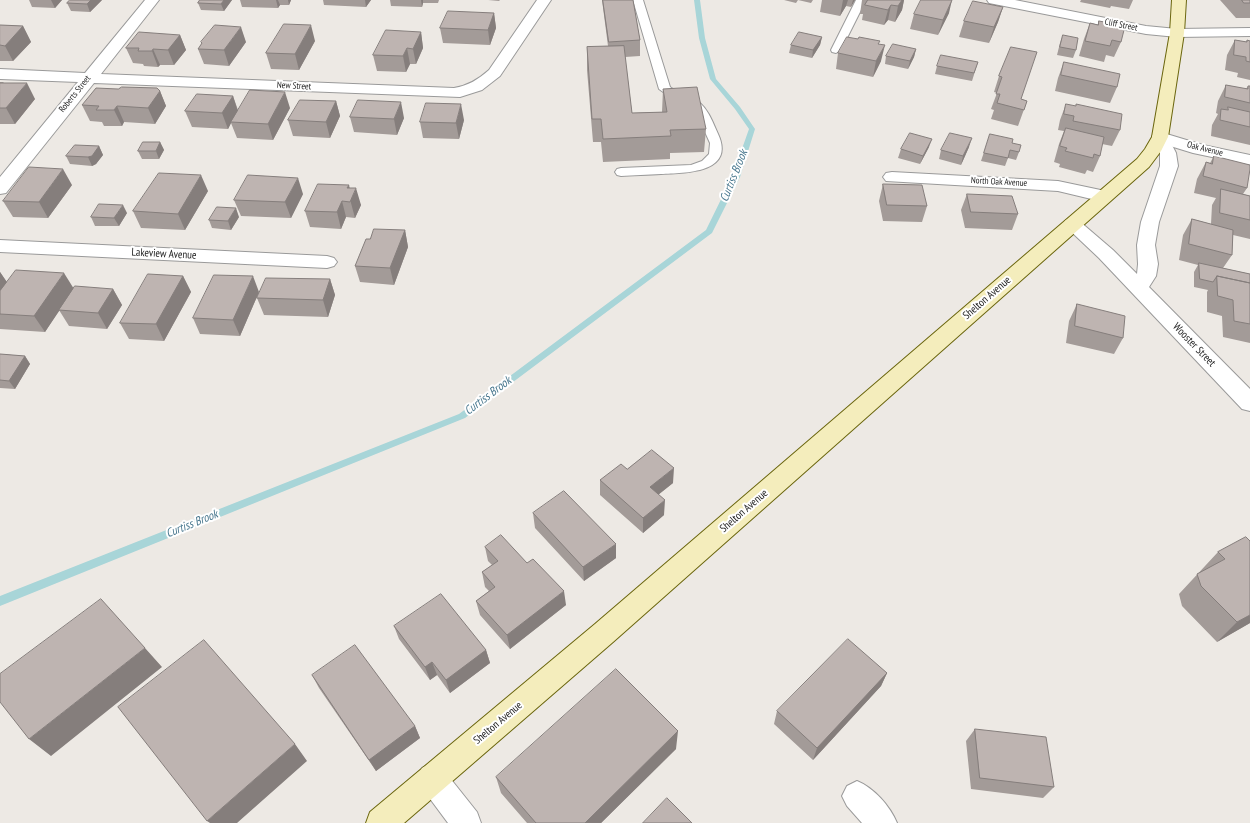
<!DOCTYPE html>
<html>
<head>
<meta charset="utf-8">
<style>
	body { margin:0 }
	canvas { display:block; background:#ede9e4 }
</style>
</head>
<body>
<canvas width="1250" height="823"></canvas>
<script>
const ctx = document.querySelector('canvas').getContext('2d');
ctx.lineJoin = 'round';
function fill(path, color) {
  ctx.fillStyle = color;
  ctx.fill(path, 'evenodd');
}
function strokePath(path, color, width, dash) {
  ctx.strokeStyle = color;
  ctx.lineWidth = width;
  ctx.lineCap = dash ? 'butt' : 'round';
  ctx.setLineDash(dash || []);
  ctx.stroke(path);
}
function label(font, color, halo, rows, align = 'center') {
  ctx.font = font + ' "PT Sans Narrow",sans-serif';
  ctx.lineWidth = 4;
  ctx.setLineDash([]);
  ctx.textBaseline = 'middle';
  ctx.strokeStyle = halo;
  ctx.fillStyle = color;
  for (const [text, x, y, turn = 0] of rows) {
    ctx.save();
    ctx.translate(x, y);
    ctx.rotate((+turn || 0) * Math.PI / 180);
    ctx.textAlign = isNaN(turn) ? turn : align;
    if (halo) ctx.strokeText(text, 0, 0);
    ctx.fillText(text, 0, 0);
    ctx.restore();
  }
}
fill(new Path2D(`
	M694,0H700L705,38L716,79L740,107L755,129L740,177L712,233L465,418L0,606V596L459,414L706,230L732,177L749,129L735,109L710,79L699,38Z`), '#a8d5d8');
const service = new Path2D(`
	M633,0H643L670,87C678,93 694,98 700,103C709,111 713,123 718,134C736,173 685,173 661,174C647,175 634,175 621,176L617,175L615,172L617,169L621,168L691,165L702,161L709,154L710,143L696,112L690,106L673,99L659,89Z
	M856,0H866L841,50L836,53L832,52L831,50Z`);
const minor = new Path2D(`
	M145,0H159L101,74L454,88C468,86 479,79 489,70L537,0H551L500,76L482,90L460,97L94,83L6,193L0,194V177L78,82L0,79V69L85,73Z
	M987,0H1015L1146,26L1177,29L1250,28V36L1177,37L1146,34L994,4L989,3Z
	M1160,132L1166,133L1176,153L1178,166L1159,222L1155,245L1158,264L1156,276L1149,287L1250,389V411L1242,409L1099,258L1063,224L1066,220L1072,218L1078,220L1113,250L1137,274L1138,264L1137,245L1141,222L1160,166V153L1152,137L1154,133Z
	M892,172L1058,181L1110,192L1113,196L1110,200L1104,202L1058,191L886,181L883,177L886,173Z
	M0,240L327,256L334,258L337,262L334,266L327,268L0,252Z
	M432,763L442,768L477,812L481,823H448L422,788L417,778L422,768Z
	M857,781C874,788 890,806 897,823H862L847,806L842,796L847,786Z`);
const tertiary = new Path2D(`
	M1160,132L1203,145L1250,155V165L1193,153L1154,141L1152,137L1154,133Z`);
const secondary = new Path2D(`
	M1172,0H1186L1184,33L1168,137L1161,151L1149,167L613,642L404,823H366L370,812L595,624L1137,159L1145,149L1152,137L1170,33Z`);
strokePath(service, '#9a9a9a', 2);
strokePath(minor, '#9a9a9a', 2);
strokePath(tertiary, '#9a9a9a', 2);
strokePath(secondary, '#6b660e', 2);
fill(service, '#fff');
fill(minor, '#fff');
fill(tertiary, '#fff');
fill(secondary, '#f4edbc');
fill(new Path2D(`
	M29,0H62L55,8L32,7Z
	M70,0H102L90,12L71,11L67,3Z
	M199,0H232L224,11L201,10L198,3L200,0Z
	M240,0H291L289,5H280L278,8L242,7Z
	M323,0H371L366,7L324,5Z
	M390,0H439L438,3H423L422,7L391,6Z
	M488,0H500L499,1Z
	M602,0H633L640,40V56L625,57L632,113L662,112L663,89L706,129L704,152L670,153V159L603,162L601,142H593L587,70V47L608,46Z
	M784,0H813L811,3L798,0L796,3Z
	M822,0H855L851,7L846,6L840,16L820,12Z
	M862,0H904L902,10L895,22L888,20L884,25L862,20L863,14H860Z
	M1081,0H1133L1129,9L1111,6L1110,8L1080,2Z
	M1220,0H1250V18H1236Z
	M1003,7L998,22L989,43L959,37L964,21Z
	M494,13L496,28L490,45L443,43L440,28Z
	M949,13L938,35L910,29L914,14Z
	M1099,21L1121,42L1114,57L1106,55L1104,62L1079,56L1084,39L1090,23L1098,25Z
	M0,25L23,26L31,42L13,61H0Z
	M421,32L423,48L416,64H410L406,72L377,71L373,55Z
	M180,35L186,50L174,65H160L158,67L144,66L143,64L133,63L126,48Z
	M1063,35L1076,50L1073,58L1057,55L1060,43Z
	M822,37L820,45L812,58L789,53L791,45Z
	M1235,40L1246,42L1247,40L1250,41V80L1237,77L1238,73L1225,70L1227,55Z
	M315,41L299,70L271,69L266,53Z
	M201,42H246L229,66L204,64L198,49L202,44Z
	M1011,47L1021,99L1027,101L1018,126L991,119L994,110L991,109L997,93L994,92L999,76Z
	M916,49L914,57L908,69L885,64L886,56Z
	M838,53L881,61L873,77L836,69Z
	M978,62L972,81L935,74L937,66Z
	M1064,62L1117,87L1110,103L1055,91L1058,78Z
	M0,82H3L4,83L35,99L15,124H0Z
	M1226,85L1246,89L1248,86H1250V145L1211,136L1212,125L1218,114L1216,113L1218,101Z
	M160,91L166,106L155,124L124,122L122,126H104L102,122L90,121L82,105Z
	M233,96L238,110L290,108L273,140L237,138L231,123L228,129L192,127L185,111Z
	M336,101L340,116L330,138L293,136L288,120Z
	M1066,104L1120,130L1112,146L1102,144L1100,156L1093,172L1087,170L1085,174L1059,167L1060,164L1054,162L1059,144L1064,131L1058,130L1060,120Z
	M350,117L404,118L397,135L354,132Z
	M464,120L459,139L423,138L420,122Z
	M990,134L1012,143L1019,152L1016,160L1008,158L1005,166L981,161Z
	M160,142L164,150L159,159H142L138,151Z
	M99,146L103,155L96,164L92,166L70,164L66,156Z
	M929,147L920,164L898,158L901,149Z
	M969,147L961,165L939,159L941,150Z
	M1214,156L1247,188L1243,194L1250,196V239L1233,235L1232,255L1223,268L1250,274V343L1223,337L1222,316L1207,312V292L1208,290L1194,287V272L1198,265L1179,260L1183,235L1192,219L1211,224L1212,205L1216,198L1194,193L1197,179L1206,162L1210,163Z
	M883,184L927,206L922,222L883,221L879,201Z
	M72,185L48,218L13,217L3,201Z
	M350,188L361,205L355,218L346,217L341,229L310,227L305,211Z
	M208,191L185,230L141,228L133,211Z
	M303,194L291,218L241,216L234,200Z
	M967,194L1018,214L1012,230L965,228L961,210Z
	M127,213L119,226H95L91,217Z
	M239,217L231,230L212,228L209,220Z
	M405,230L408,247L394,285L360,282L355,266L370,239Z
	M0,272L7,282L74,289H113L122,305L107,329L69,326L59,310L45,332L0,329Z
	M183,276L191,292L164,341L129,339L120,323Z
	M330,279L335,295L328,317L264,315L257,298Z
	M259,292L240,336L200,334L193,318Z
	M1077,304L1123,338L1114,354L1066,343L1069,321Z
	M0,354L25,356L30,364L15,389L0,388Z
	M627,469L673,483L658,495L664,515L643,533L600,495V480Z
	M533,513L616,558L584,581L535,528Z
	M1246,537L1250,623L1217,642L1182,606L1179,594L1218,552Z
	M485,547L566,605L510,649L480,615L476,601L489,591L485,587L482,572L492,565L488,561Z
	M394,626L486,650L490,663L450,693L437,675L430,680L399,639Z
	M887,673L881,686L813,760L774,724L777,711Z
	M312,675L415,726L420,738L376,771L319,688Z
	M975,729L1054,787L1043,798L971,789L966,741Z
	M676,749L601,823H527L501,793L496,777Z`), '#a39b98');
fill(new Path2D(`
	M51,0H62L55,8Z
	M91,0H102L90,12L87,4Z
	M224,0H232L224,11L221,4Z
	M276,0H278L280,5L278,8Z
	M288,0H291L289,5Z
	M365,0H371L366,7Z
	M421,0H423V3L422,7Z
	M843,0H848L846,6L840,16Z
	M853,0H855L851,7Z
	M902,0H904L902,10L895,22L898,6Z
	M952,0L949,13L938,35L943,20Z
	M891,5L888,20L884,25L888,10Z
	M1003,7L998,22L989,43L994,27Z
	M494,13L496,28L490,45L488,30Z
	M311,25L315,41L299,70L295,54Z
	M23,26L31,42L13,61L5,46Z
	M241,27L246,42L229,66L224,50Z
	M421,32L423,48L416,64L413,49Z
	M180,35L186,50L174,65L168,50Z
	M822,37L820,45L812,58L813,50Z
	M885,45L881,61L873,77L876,61Z
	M407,48L410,64L406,72L403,56Z
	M153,49L160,65L158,67L152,51Z
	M916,49L914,57L908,69L910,61Z
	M27,83L35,99L15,124L6,108Z
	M160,91L166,106L155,124L148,108Z
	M285,92L290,108L273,140L268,124Z
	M233,96L238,112L231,122V123L228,129L222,113Z
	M336,101L340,116L330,138L326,122Z
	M401,102L404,118L397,135L394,119Z
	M461,104L464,120L459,139L456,123Z
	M117,106L124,122L122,126L114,110Z
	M972,138L969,147L961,165L963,156Z
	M932,139L929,147L920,164L923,156Z
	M160,142L164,150L159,159L156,151Z
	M99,146L103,155L96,164L92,166L88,157Z
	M63,169L72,185L48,218L39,202Z
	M201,175L208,191L185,230L178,214Z
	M298,178L303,194L291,218L285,202Z
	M349,185L352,198L356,188L361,205L355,218L347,188Z
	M342,201L346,217L341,229L337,212Z
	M123,205L127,213L119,226L114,218Z
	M236,208L239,217L231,230L228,221Z
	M405,230L408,247L394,285L390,268Z
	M0,272L10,287L0,301Z
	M64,273L74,289L45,332L34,316Z
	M183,276L191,292L164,341L156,324Z
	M253,276L259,292L240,336L233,320Z
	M330,279L335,295L328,317L323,300Z
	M113,289L122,305L107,329L98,313Z
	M25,356L30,364L15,389L9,381Z
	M674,468L673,483L649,502L650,487Z
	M665,500L664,515L643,533V518Z
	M616,544V558L584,581L583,567Z
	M564,591L566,605L510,649L507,635Z
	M1250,615V623L1217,642L1237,622Z
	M145,648L162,667L51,756L29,739Z
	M486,650L490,663L450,693L446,680Z
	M432,662L437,675L430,680L425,667Z
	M887,673L881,686L813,760L817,748Z
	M415,726L420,738L376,771L369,760Z
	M678,731L676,749L601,823H585Z
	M295,744L307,761L237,823H210L207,821Z`), '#857e7c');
const building = new Path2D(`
	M70,0H91L87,4L67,3Z
	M200,0H224L221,4L198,3Z
	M603,0H633L640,40L609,42Z
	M868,0H902L898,6L891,5L888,10L865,5Z
	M921,0H952L943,20L914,14Z
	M1242,0H1250V3H1244Z
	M973,1L1003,7L994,27L964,21Z
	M448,11L494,13L488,30L440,28Z
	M1099,21L1125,26L1121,42L1112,40L1110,46L1085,41L1090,23L1098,25Z
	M284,24L311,25L295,54L266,53Z
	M0,25L23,26L5,46L0,45Z
	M215,25L241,27L224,50L198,49L202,43L201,42Z
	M386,30L421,32L413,49L407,48L403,56L373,55Z
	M139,32L180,35L168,50L153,49L152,51H138L139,48H126Z
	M799,32L822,37L813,50L791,45Z
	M1063,35L1078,38L1076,50L1060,47Z
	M847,37L858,39L859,37L880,41L878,44L885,45L876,61L838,53Z
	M1235,40L1247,42V40L1250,41V62L1246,61V57L1234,55Z
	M893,44L916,49L910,61L886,56Z
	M624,46L632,113L667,112L663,89L697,87L706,129L670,130L671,136L603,139L601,119H592L587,47Z
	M1011,47L1037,52L1021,99L1027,101L1024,110L997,103L1000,94H996L1002,77L999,76Z
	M941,55L978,62L974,73L937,66Z
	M1064,62L1120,74L1117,87L1061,75Z
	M0,83H27L6,108H0Z
	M1226,85L1248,89V86H1250V103L1225,97Z
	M122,87L157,88L160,91L148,108L117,106L114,110H96L99,106L82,105L96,88L118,89Z
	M250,90L285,92L268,124L231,122Z
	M197,94L233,96L222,113L185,111Z
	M300,100L336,101L326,122L288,120Z
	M358,100L401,102L394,119L350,117Z
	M426,103L461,104L456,123L420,122Z
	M1066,104L1076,106V104L1122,114L1120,130L1073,121L1074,116L1064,114Z
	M1228,107L1250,112V127L1220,120L1221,109L1228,110Z
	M1066,128L1104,137L1100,156L1094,154L1093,158L1065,151L1067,148L1060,146Z
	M910,133L932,139L923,156L901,149Z
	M950,133L972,138L963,156L941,150Z
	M990,134L1013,139L1012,143L1021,145L1019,152L1010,150L1008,158L984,153Z
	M143,142H160L156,151H138Z
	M75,145L99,146L92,156L88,157L66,156Z
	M1214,156L1250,165V169L1247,188L1203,176L1206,162L1212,164Z
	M29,167L63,169L39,202L3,201Z
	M159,173L201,175L178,214L133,211Z
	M248,175L298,178L285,202L234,200Z
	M318,184L349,185L347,188H356L350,202L342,201L337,212L305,211Z
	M883,184L922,185L927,206L887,205Z
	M1221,189L1250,196V220L1220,213Z
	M967,194L1012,196L1018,214L971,212Z
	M99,204L123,205L114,218L91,217Z
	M217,207L236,208L228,221L209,220Z
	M1192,219L1233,230L1232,255L1189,244Z
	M374,229L405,230L390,268L355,266L366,239H370Z
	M1199,263L1250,274V283L1217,276L1213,282L1200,279Z
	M16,270L64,273L34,316L0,314V291Z
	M148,274L183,276L156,324L120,323Z
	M214,275L253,276L233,320L193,318Z
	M1217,276L1250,283V324L1234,321L1233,300L1218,296Z
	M266,278L330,279L323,300L257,298Z
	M75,286L113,289L98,313L59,310Z
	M1077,304L1125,316L1123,338L1075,326Z
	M0,354L25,356L9,381L0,380Z
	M652,450L674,468L650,487L665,500L643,518L600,480L621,464L627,469Z
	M564,491L616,544L583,567L533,513Z
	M501,535L527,563L533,559L564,591L507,635L476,601L495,587L482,572L498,561L485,547Z
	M1246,537L1250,541V615L1237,622L1201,586L1197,574L1225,559L1218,552Z
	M441,594L486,650L446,680L432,662L425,667L394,626Z
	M101,599L145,648L29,739L0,702V674Z
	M848,639L887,673L817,748L777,711Z
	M204,640L295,744L207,821L118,707Z
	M355,645L415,726L369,760L312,675Z
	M616,669L678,731L585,823H536L496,777Z
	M975,729L1046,737L1054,787L980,778Z
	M667,798L692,823H643Z`);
fill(building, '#beb4b1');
strokePath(building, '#857e7c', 1);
label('9px', '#1d1d1d', '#fff', [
	["Cliff Street",1121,25,11],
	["New Street",294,86,3],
	["Roberts Street",75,94,-51],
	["Oak Avenue",1205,149,14],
	["North Oak Avenue",999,182,3]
]);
label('11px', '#1d1d1d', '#fff', [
	["Lakeview Avenue",164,254,3],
	["Shelton Avenue",987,298,-41],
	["Wooster Street",1194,345,46],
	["Shelton Avenue",744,511,-41],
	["Shelton Avenue",498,723,-40]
]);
label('italic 12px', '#48778e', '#fff', [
	["Curtiss Brook",734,176,-68],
	["Curtiss Brook",488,396,-37],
	["Curtiss Brook",192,524,-22]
]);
</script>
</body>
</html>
